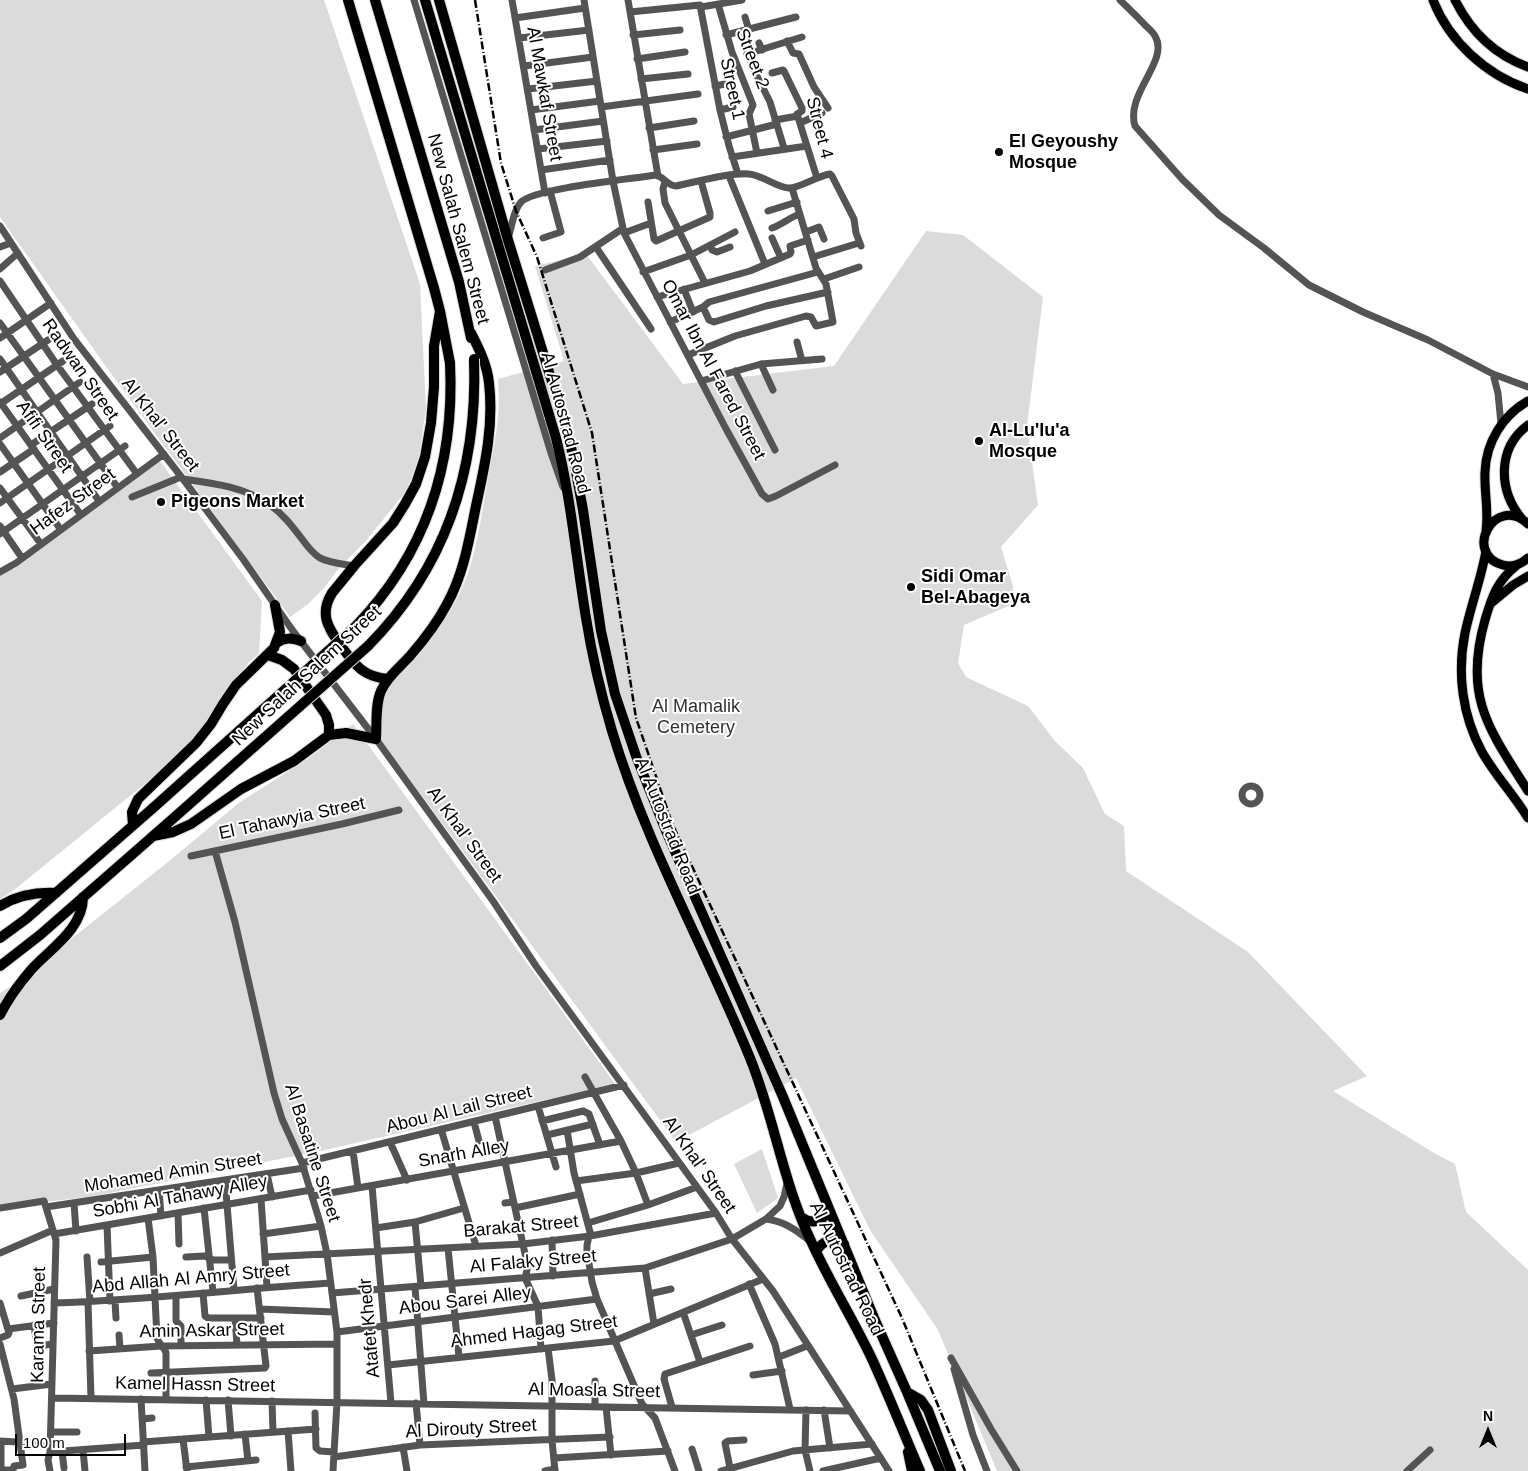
<!DOCTYPE html>
<html>
<head>
<meta charset="utf-8">
<style>
	body { margin:0 }
	#map { position:relative; width:1528px; height:1471px; overflow:hidden; background:#fff; font-family:Helvetica,sans-serif }
	canvas { display:block }
	.north { position:absolute; left:1463px; top:1406px; width:50px; height:50px; -webkit-text-stroke:4px #fff; paint-order:stroke; rotate:0deg; font-size:14px; font-weight:700; line-height:20px; text-align:center; color:#000 }
	.north::after { content:''; display:block; margin:auto; width:18px; height:22px; background:#000; clip-path:polygon(50% 0,100% 100%,50% 72%,0 100%) }
	.scale { position:absolute; left:15px; top:1434px; width:111px; height:22px; box-sizing:border-box; border:2px solid #000; border-top:0; padding-left:6px; font-size:15px; line-height:18px; white-space:nowrap; color:#000; -webkit-text-stroke:4px #fff; paint-order:stroke }
</style>
</head>
<body>
<div id="map">
<canvas width="1528" height="1471"></canvas>
<div class="north">N</div>
<div class="scale">100 m</div>
</div>
<script>
const ctx = document.querySelector('canvas').getContext('2d');
ctx.lineJoin = 'round';
function fill(path, color) {
  ctx.fillStyle = color;
  ctx.fill(path, 'evenodd');
}
function strokePath(path, color, width, dash) {
  ctx.strokeStyle = color;
  ctx.lineWidth = width;
  ctx.lineCap = dash ? 'butt' : 'round';
  ctx.setLineDash(dash || []);
  ctx.stroke(path);
}
function label(font, color, halo, rows, align = 'center') {
  ctx.font = font + ' Helvetica,sans-serif';
  ctx.lineWidth = 4;
  ctx.setLineDash([]);
  ctx.textBaseline = 'middle';
  ctx.strokeStyle = halo;
  ctx.fillStyle = color;
  for (const [text, x, y, turn = 0] of rows) {
    ctx.save();
    ctx.translate(x, y);
    ctx.rotate((+turn || 0) * Math.PI / 180);
    ctx.textAlign = isNaN(turn) ? turn : align;
    if (halo) ctx.strokeText(text, 0, 0);
    ctx.fillText(text, 0, 0);
    ctx.restore();
  }
}
fill(new Path2D(`
	M0,0H324L420,284L426,409L419,457L413,476L403,495L365,542L339,568L324,588L308,604L290,617L107,368L0,217Z
	M926,231L963,235L1043,297L1027,426L1038,505L1001,547L1013,586V604L964,625L958,663L966,677L1028,706L1055,741L1083,768L1105,814L1124,826L1126,871L1248,952L1367,1076L1333,1091L1434,1153L1455,1164L1466,1212L1528,1270V1471H997L938,1330L870,1230L796,1078L676,1142L370,725C387,679 422,653 448,614C474,575 479,529 487,484C494,447 501,417 498,379L564,361L535,266L586,254L683,384L834,366Z
	M160,461L262,601L259,654L250,661L230,685L216,705L200,733L168,765L14,890L0,899V571L14,569Z
	M353,724L615,1084L325,1150L89,1197L0,1207V993L17,982L173,858L240,802L306,760Z
	M762,1149L778,1198L757,1213L734,1164Z`), '#dbdbdb');
const major = new Path2D(`
	M1433,0C1449,41 1486,75 1528,89
	M1455,0C1471,32 1495,55 1528,67
	M1522,519C1498,490 1497,448 1528,425
	M1528,524C1495,493 1462,554 1503,565C1513,568 1521,564 1528,558
	M1486,531C1489,511 1484,491 1485,472C1486,442 1503,415 1528,401
	M1486,551C1481,579 1471,605 1465,633C1457,673 1462,715 1482,752C1495,775 1514,795 1528,818
	M1517,565C1497,581 1492,596 1485,620C1463,697 1489,729 1528,791
	M1490,604L1513,585L1528,576`);
const highway = new Path2D(`
	M348,0L434,288L440,311L450,363
	M375,0L459,282L471,338
	M425,0L556,438C571,497 576,558 586,618C592,656 601,694 612,731C646,844 705,948 750,1058C774,1117 783,1183 811,1241C829,1281 853,1319 872,1359C889,1396 904,1434 920,1471
	M439,0L508,240L562,414L573,455L583,510L601,631L615,694L636,756L666,831L783,1097L874,1318L907,1392L940,1471
	M276,643C285,637 292,638 301,641
	M268,655L282,660L294,669L326,715L329,725V735
	M388,679C363,677 355,665 341,646C328,628 319,614 332,593L354,566L393,523L405,504L416,484L425,457L431,423L434,387V346L440,311
	M133,825L132,812L138,799L196,743L211,724L223,704L236,685L274,648L280,632L275,605
	M153,836L173,832L191,824L241,789L294,761L329,735L346,733L376,739C377,724 375,705 381,691C387,677 400,667 410,656C424,640 437,623 447,604C464,573 469,540 476,506C485,465 494,425 489,383C487,364 479,349 471,333
	M0,906C18,895 36,892 56,893
	M0,938L26,919L153,808
	M0,966L40,935L168,823
	M0,1015C8,999 19,984 31,970C50,949 83,929 83,897
	M801,1217C812,1225 824,1222 829,1209
	M816,1252C822,1240 833,1238 844,1244
	M907,1392L921,1400L928,1410L951,1471
	M908,1452L912,1471`);
strokePath(major, '#dbdbdb', 11);
strokePath(highway, '#dbdbdb', 12);
strokePath(new Path2D(`
	M414,0L551,453L563,487
	M512,0L545,193
	M584,0L613,181L624,233L725,427L762,494L768,499L776,496L835,465
	M628,0L658,176
	M1120,0C1128,8 1137,16 1145,25C1148,28 1153,32 1155,36C1170,61 1125,93 1135,126L1182,179L1219,215L1264,248L1309,285L1363,312L1428,340L1493,374L1528,387
	M718,4L732,52L753,105L749,114L757,153
	M701,7L742,0
	M630,12L700,5L720,110L729,146L738,174
	M745,17L749,30
	M515,18L585,8
	M741,32L753,68L770,102L784,148
	M633,35L680,30
	M726,35L796,17
	M519,38L589,30
	M787,41L793,53L799,54L814,87L828,108
	M759,43L762,50
	M747,54L802,37
	M637,59L685,52
	M524,66L593,57
	M772,73L783,70L784,71L802,108V111L797,114L817,178
	M641,79L688,74
	M715,86L725,84
	M528,89L597,81
	M601,107L698,94
	M531,110L600,101
	M720,110L733,107
	M775,120L798,116
	M800,123L822,113
	M649,128L694,121
	M534,130L603,121
	M726,137L777,124
	M538,149L607,141
	M653,150L697,144
	M732,157L807,146
	M541,170L610,160
	M729,176L765,264
	M665,181L663,189L665,203L705,283
	M648,202L654,239L656,241L710,217V213L701,181
	M768,211L797,202
	M0,226L74,339L183,479L243,559L293,631L376,739L493,901L536,966L716,1213L732,1239L773,1291L889,1471
	M772,228C783,224 790,217 800,214
	M806,232L819,227L824,239
	M624,233L651,223
	M508,238C512,227 513,211 521,202C535,188 632,179 656,175C664,177 668,186 676,186C696,182 730,172 749,174C762,175 778,188 789,188C800,188 817,176 830,174L832,176L854,219L856,233L861,246
	M543,238L561,232L550,191
	M772,238L781,258
	M710,245L712,250L717,252L730,247
	M0,247L11,243
	M596,247L651,329
	M813,257L859,243
	M0,269L18,253
	M545,270L580,257L622,229
	M643,272L691,255L735,232
	M824,279L859,267
	M0,281L57,365L137,474
	M684,289L693,312
	M657,297L750,271L790,254L791,252L790,246L808,240
	M703,307L709,320L714,322L766,306L828,292
	M670,322L703,307L709,302L818,272
	M0,323L118,488
	M0,338L51,303
	M797,342L802,361
	M688,355L735,336L806,316L811,317L816,326L833,322L826,284L816,268L792,188
	M0,359L99,501
	M761,364L773,390
	M735,371L775,450
	M0,372L48,340
	M1493,374L1498,393L1501,424
	M701,381L761,364L822,359
	M0,402L81,515
	M0,404L63,361
	M0,438L80,382
	M0,444L61,530
	M31,445L92,404
	M0,472L34,449
	M183,479C213,483 245,487 270,505C283,514 292,526 302,539C307,546 312,553 320,558C330,563 343,564 354,566
	M0,488L41,544
	M132,497L181,477
	M0,503L110,426
	M0,526L22,558
	M0,534L125,446
	M0,572L16,563L164,454
	M1242 795a9 9 0 1 1 18 0a9 9 0 1 1-18 0Z
	M215,851L235,922L274,1093L282,1119L302,1163L321,1226L327,1254L337,1332V1402L333,1471
	M191,856L342,824L399,810
	M585,1077L621,1141L636,1173L648,1205
	M538,1106L556,1167
	M495,1116L527,1263V1270L525,1278L538,1306L541,1349
	M542,1121L583,1111L589,1114L600,1145
	M474,1122L479,1141
	M441,1129L476,1246
	M567,1130L574,1173L590,1232L587,1245V1251L592,1282L597,1299L642,1404L655,1418L675,1471
	M547,1135L593,1124
	M390,1142L407,1180
	M353,1151L358,1188
	M302,1163L624,1085
	M267,1174L272,1197
	M225,1180L234,1290
	M576,1181L636,1173L679,1163
	M372,1186L391,1403
	M159,1190L161,1216
	M313,1196L621,1141
	M261,1199L267,1287
	M74,1203L76,1231
	M505,1203L513,1202
	M46,1207L304,1168
	M0,1208L44,1201L56,1240L50,1452L48,1460L50,1471
	M204,1208L213,1292
	M515,1208L580,1194
	M178,1213L179,1244
	M148,1218L153,1257L157,1338C159,1345 165,1347 166,1353V1400
	M766,1219C784,1221 796,1230 810,1241
	M415,1222L421,1286
	M588,1223L648,1205L697,1187
	M107,1225L110,1301
	M376,1228L415,1222L464,1208
	M54,1234L311,1190
	M263,1234L321,1226
	M552,1240L553,1276
	M448,1248L459,1357
	M0,1253L53,1230
	M87,1257L90,1302
	M186,1257L205,1256L213,1260H231
	M265,1257L523,1244L590,1236L716,1213
	M101,1262L153,1257
	M645,1268L654,1324
	M37,1275L41,1292
	M749,1284L775,1344L790,1409
	M415,1287L424,1404
	M203,1293L205,1316L208,1318H261
	M332,1293L645,1268L732,1239L766,1219L780,1206L784,1197L787,1183
	M649,1294L671,1289
	M21,1296L54,1289
	M176,1296V1321L181,1326V1345
	M115,1301L116,1318
	M88,1302L91,1398
	M0,1303L9,1333L8,1335L0,1338
	M54,1303C146,1300 238,1289 330,1283
	M260,1309L334,1312
	M683,1312L700,1362
	M235,1318L237,1345
	M34,1325L37,1346L53,1344
	M8,1329L54,1323
	M337,1332L597,1299
	M119,1335L120,1348
	M691,1335L722,1325
	M0,1344L14,1399L23,1465L14,1466L13,1470H0
	M548,1348L552,1380V1440L555,1471
	M89,1351L161,1346L337,1344
	M779,1357L807,1346
	M951,1358L991,1429L1017,1471
	M388,1365L614,1341L763,1279
	M954,1369L973,1435L987,1471
	M151,1373L265,1368L266,1366L257,1288
	M753,1375L782,1371
	M595,1381V1406
	M12,1389L52,1384
	M52,1398L850,1411
	M141,1399L145,1471
	M206,1400L209,1437
	M228,1400L231,1436
	M272,1401L273,1432
	M416,1403L420,1445
	M606,1407L611,1455
	M672,1407L664,1379L665,1374L750,1346
	M806,1410L805,1450L810,1471
	M824,1410L830,1448
	M315,1413L316,1448L320,1451L334,1452
	M142,1419L152,1418
	M288,1431L291,1471
	M51,1432H77
	M245,1434L248,1461
	M183,1439L187,1471
	M0,1441L51,1444
	M143,1442L316,1429
	M403,1447L407,1471
	M692,1449L699,1471
	M83,1450L85,1471
	M62,1451L64,1468
	M50,1452L144,1445
	M334,1457L420,1445L610,1437
	M554,1458L668,1451
	M186,1467L256,1460
	M730,1468L725,1443L728,1441L744,1440
	M1,1470V1441
	M545,1471L555,1469
	M721,1471L793,1451L872,1444
	M823,1471L881,1458
	M1407,1471L1430,1450`), '#545454', 7);
strokePath(major, '#000', 9);
strokePath(highway, '#000', 10);
strokePath(new Path2D(`
	M475,0L501,163L516,211L537,257L592,433L636,718L672,823L902,1318L965,1471`), '#000', 2.5, [8, 2.5, 1, 2.5]);
const highwayBridge = new Path2D(`
	M153,808L356,626C426,553 455,464 450,363
	M168,823L368,646C446,567 478,470 474,359`);
strokePath(highwayBridge, '#dbdbdb', 12, []);
strokePath(highwayBridge, '#000', 10);
for (const [x, y, r, color] of [
	[999,152,5,"#000"],
	[979,441,5,"#000"],
	[161,502,5,"#000"],
	[911,587,5,"#000"]
]) {
  const dot = new Path2D();
  dot.arc(x, y, r, 0, 2 * Math.PI);
  ctx.fillStyle = color;
  ctx.fill(dot);
  strokePath(dot, '#fff', 2);
}
label('18px', '#000', '#fff', [
	["Street 2",752,59,69],
	["Street 1",732,89,78],
	["Al Mawkaf Street",544,94,80],
	["Street 4",819,128,76],
	["New Salah Salem Street",458,229,75],
	["Radwan Street",80,370,55],
	["Omar Ibn Al Fared Street",713,370,62],
	["Al Autostrad Road",565,423,75],
	["Al Khal' Street",160,425,52],
	["Afifi Street",44,437,55],
	["Hafez Street",73,502,-36],
	["New Salah Salem Street",307,676,-43],
	["El Tahawyia Street",292,819,-12],
	["Al Autostrad Road",667,826,68],
	["Al Khal' Street",464,835,54],
	["Abou Al Lail Street",459,1110,-14],
	["Al Basatine Street",312,1153,72],
	["Snarh Alley",464,1154,-10],
	["Al Khal' Street",699,1165,55],
	["Mohamed Amin Street",173,1173,-9],
	["Sobhi Al Tahawy Alley",180,1197,-10],
	["Barakat Street",521,1227,-5],
	["Al Falaky Street",533,1262,-5],
	["Al Autostrad Road",846,1269,64],
	["Abd Allah Al Amry Street",191,1279,-5],
	["Abou Sarei Alley",465,1301,-7],
	["Karama Street",39,1325,-89],
	["Atafet Khedr",370,1328,-95],
	["Amin Askar Street",212,1331,-1],
	["Ahmed Hagag Street",534,1332,-7],
	["Kamel Hassn Street",195,1385,1],
	["Al Moasla Street",594,1391,1],
	["Al Dirouty Street",471,1429,-3]
]);
label('bold 18px', '#000', '#fff', [
	["El Geyoushy",1009,142],
	["Mosque",1009,163],
	["Al-Lu'lu'a",989,431],
	["Mosque",989,452],
	["Pigeons Market",171,502],
	["Sidi Omar",921,577],
	["Bel-Abageya",921,598]
], 'left');
label('18px', '#323232', '#fff', [
	["Al Mamalik",696,707],
	["Cemetery",696,728]
]);
</script>
</body>
</html>
